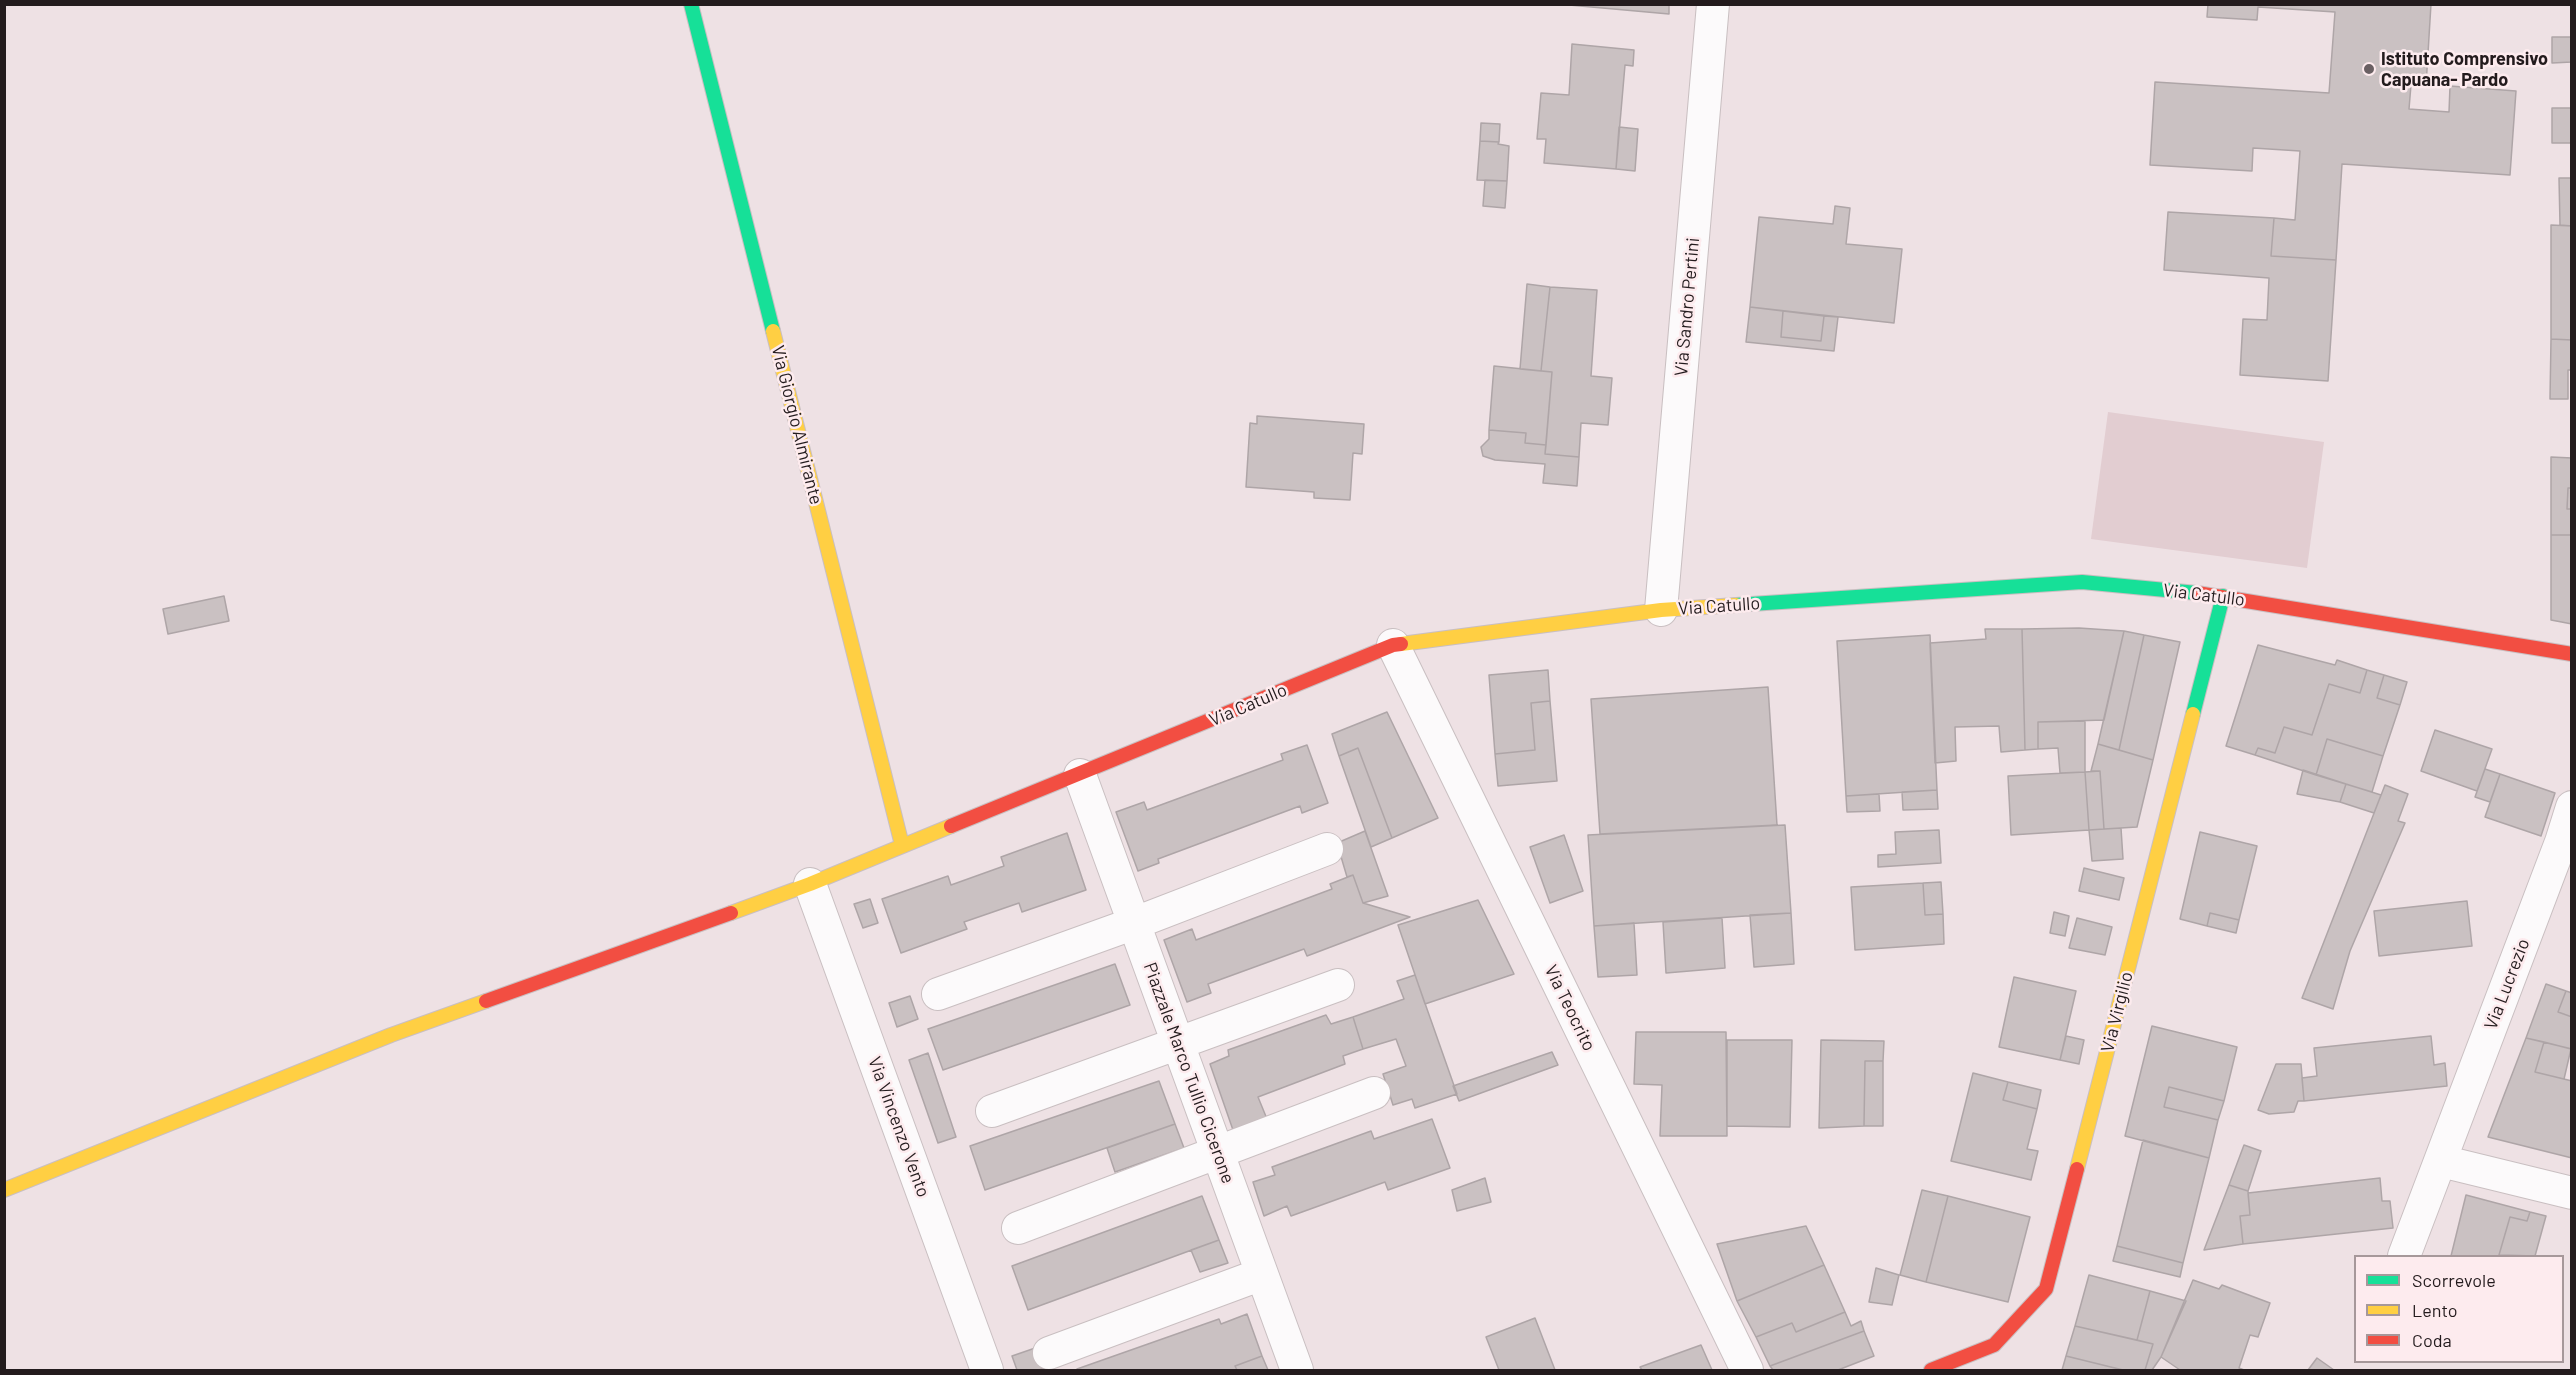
<!DOCTYPE html>
<html>
<head>
<meta charset="utf-8">
<style>
	body { margin:0 }
	#map { position:relative; width:2576px; height:1375px; overflow:hidden; background:#eee1e4; font-family:Barlow,sans-serif }
	canvas { display:block }
	.frame { position:absolute; inset:0; border:6px solid #231b1d; pointer-events:none }
	.legend { position:absolute; left:2354px; top:1255px; width:210px; height:108px; box-sizing:border-box; background:#fdebee; border:2px solid #a6989a; margin:0; padding:8px 10px; list-style:none; font-size:18px; color:#231b1d }
	.legend li { display:flex; align-items:center; gap:12px; height:30px }
	.legend b { width:30px; border:2px solid #a6989a }
</style>
</head>
<body>
<div id="map">
<canvas width="2576" height="1375"></canvas>
<div class="frame"></div>
<ul class="legend">
<li><b style="height:8px;background:#16e098"></b>Scorrevole</li>
<li><b style="height:8px;background:#ffcf43"></b>Lento</li>
<li><b style="height:8px;background:#f24e42"></b>Coda</li>
</ul>
</div>
<script>
const ctx = document.querySelector('canvas').getContext('2d');
ctx.lineJoin = 'round';
function fill(path, color) {
  ctx.fillStyle = color;
  ctx.fill(path, 'evenodd');
}
function strokePath(path, color, width, dash) {
  ctx.strokeStyle = color;
  ctx.lineWidth = width;
  ctx.lineCap = dash ? 'butt' : 'round';
  ctx.setLineDash(dash || []);
  ctx.stroke(path);
}
function label(font, color, halo, rows, align = 'center') {
  ctx.font = font + ' Barlow,sans-serif';
  ctx.lineWidth = 5;
  ctx.setLineDash([]);
  ctx.textBaseline = 'middle';
  ctx.strokeStyle = halo;
  ctx.fillStyle = color;
  for (const [text, x, y, turn = 0] of rows) {
    ctx.save();
    ctx.translate(x, y);
    ctx.rotate((+turn || 0) * Math.PI / 180);
    ctx.textAlign = isNaN(turn) ? turn : align;
    if (halo) ctx.strokeText(text, 0, 0);
    ctx.fillText(text, 0, 0);
    ctx.restore();
  }
}
fill(new Path2D(`
	M2108,412L2324,442L2307,568L2091,539Z`), '#e2cdd1');
const building = new Path2D(`
	M1558,4H1669V14Z
	M2208,4H2431L2426,86L2411,85L2409,109L2449,112L2450,86L2516,91L2510,175L2342,164L2336,260L2271,256L2274,218L2295,220L2300,151L2253,148L2252,171L2150,165L2155,82L2329,93L2335,12L2258,7L2257,20L2207,17Z
	M2552,37H2572V62L2552,63Z
	M1572,44L1634,50L1633,66L1625,65L1616,169L1544,163L1546,139H1537L1541,93L1569,95Z
	M2552,108H2572V143H2552Z
	M1481,123L1500,124L1499,142L1480,141Z
	M1619,127L1638,129L1635,171L1616,169Z
	M1480,141L1499,142L1498,144L1509,146L1507,181L1477,180Z
	M2559,178H2572V226L2560,225Z
	M1485,180L1507,181L1505,208L1483,206Z
	M1835,206L1850,208L1846,244L1902,249L1894,323L1750,307L1759,217L1833,224Z
	M2168,212L2274,218L2271,256L2336,260L2328,381L2240,375L2243,319L2267,320L2269,278L2164,270Z
	M2551,225L2572,226V340L2551,339Z
	M1527,284L1550,287L1541,371L1520,369Z
	M1550,287L1597,290L1591,376L1612,378L1608,425L1581,423L1579,457L1545,454L1552,372L1541,371Z
	M1750,307L1783,311L1781,337L1821,341L1824,316L1838,317L1834,351L1746,342Z
	M1783,311L1824,316L1821,341L1781,337Z
	M2551,339L2572,340V370H2568V399H2550Z
	M1494,366L1552,372L1546,445L1525,443L1526,433L1489,430Z
	M1257,416L1364,424L1362,454L1353,453L1350,500L1314,498V492L1246,487L1250,423L1257,424Z
	M1489,430L1526,433L1525,443L1546,445L1545,454L1579,457L1577,486L1543,483L1545,464L1495,460L1483,456L1481,447L1489,439Z
	M2551,457L2572,458V488H2568L2567,509H2572V535H2551Z
	M2568,488H2572V509H2567Z
	M2551,535H2572V624L2551,620Z
	M224,596L229,621L168,634L163,609Z
	M2079,628L2124,631L2104,720L2038,722V749L2025,750L2022,629Z
	M1985,629H2022L2025,750L2001,752L1999,726L1955,727L1956,761L1935,763L1930,643L1986,639Z
	M2124,631L2144,635L2119,750L2098,744Z
	M1930,635L1937,790L1846,796L1837,641Z
	M2144,635L2180,642L2153,760L2119,750Z
	M2258,645L2335,665L2337,660L2367,670L2360,693L2329,684L2312,735L2284,727L2275,753L2258,748L2255,755L2226,746Z
	M1548,670L1550,701L1531,703L1535,750L1495,754L1489,675Z
	M2367,670L2384,675L2377,698L2400,705L2383,756L2327,739L2316,775L2255,755L2258,748L2275,753L2284,727L2312,735L2329,684L2360,693Z
	M2384,675L2407,682L2400,705L2377,698Z
	M1768,687L1777,825L1600,834L1591,699Z
	M1550,701L1557,781L1498,786L1495,754L1535,750L1531,703Z
	M1387,712L1438,818L1392,838L1358,748L1339,756L1332,734Z
	M2085,721V772L2060,773L2058,748L2038,749V722Z
	M2435,730L2492,749L2477,791L2421,771Z
	M2327,739L2383,756L2372,792L2316,775Z
	M2098,744L2153,760L2137,827L2104,829L2100,771H2091Z
	M1307,745L1328,803L1302,813L1300,806L1158,859L1159,863L1138,871L1116,812L1144,802L1147,810L1283,760L1281,754Z
	M1358,748L1392,838L1371,847L1339,756Z
	M2485,769L2500,774L2490,802L2475,797Z
	M2303,770L2346,784L2340,802L2297,794Z
	M2100,771L2104,829L2089,830L2085,772Z
	M2085,772L2089,830L2011,835L2008,776Z
	M2500,774L2555,793L2541,836L2485,817Z
	M2346,784L2381,795L2374,813L2340,802Z
	M2385,785L2408,794L2398,821L2405,823L2350,951L2333,1009L2302,998Z
	M1937,790L1938,809L1903,810L1902,792Z
	M1879,794L1880,811L1847,812L1846,796Z
	M1785,825L1791,913L1594,926L1588,835Z
	M2121,828L2123,859L2092,861L2089,830Z
	M1939,830L1941,863L1878,867V855L1896,854L1895,832Z
	M1365,831L1388,896L1363,903L1353,875L1347,877L1337,843Z
	M2200,832L2257,846L2239,920L2210,913L2207,926L2180,919Z
	M1067,833L1086,890L1022,912L1019,903L964,922L967,929L901,953L882,899L948,876L951,885L1004,866L1001,857Z
	M1564,835L1583,891L1550,903L1530,847Z
	M2084,868L2124,878L2119,900L2079,891Z
	M1353,875L1363,903L1410,917L1307,956L1304,949L1208,984L1211,993L1187,1002L1164,940L1192,929L1196,940L1332,889L1330,884Z
	M1941,882L1943,914L1925,915L1923,883Z
	M1923,883L1925,915L1943,914L1944,944L1855,950L1851,887Z
	M870,899L878,923L863,928L854,904Z
	M1478,900L1514,974L1425,1004L1398,925Z
	M2467,901L2472,946L2379,956L2374,911Z
	M2054,912L2069,916L2065,936L2050,933Z
	M1791,913L1794,964L1754,967L1750,915Z
	M2210,913L2239,920L2236,933L2207,926Z
	M1722,918L1725,968L1666,973L1663,922Z
	M2077,918L2112,927L2105,955L2069,948Z
	M1634,923L1637,975L1598,977L1594,926Z
	M1115,964L1130,1005L943,1070L928,1029Z
	M1415,975L1457,1094L1415,1108L1412,1099L1393,1105L1383,1074L1406,1066L1396,1039L1363,1049L1353,1017L1404,999L1397,981Z
	M2014,977L2076,991L2060,1060L1999,1047Z
	M2546,984L2566,991L2558,1012L2572,1017V1049L2526,1038Z
	M2566,991L2572,993V1017L2558,1012Z
	M910,996L918,1019L897,1027L889,1003Z
	M1326,1015L1331,1024L1353,1017L1363,1049L1343,1056L1345,1064L1258,1097L1267,1119L1233,1130L1210,1064L1229,1056L1228,1050Z
	M2152,1026L2237,1047L2224,1101L2169,1087L2164,1107L2218,1120L2209,1158L2125,1136Z
	M1636,1032H1726L1727,1136H1660L1662,1085L1634,1084Z
	M2066,1036L2084,1040L2079,1064L2060,1060Z
	M2431,1036L2434,1065L2445,1063L2447,1086L2304,1101L2302,1078L2317,1076L2314,1048Z
	M2526,1038L2544,1042L2535,1072L2572,1081V1158L2488,1137Z
	M1727,1040H1792L1790,1127L1727,1126Z
	M1821,1040L1884,1041L1883,1061H1865L1864,1126L1819,1128Z
	M2544,1042L2571,1049L2564,1079L2535,1072Z
	M1552,1052L1558,1065L1459,1101L1453,1086Z
	M928,1053L956,1137L938,1143L909,1060Z
	M1865,1061H1883V1126H1864Z
	M2276,1064H2301L2304,1101H2298L2294,1112L2269,1114L2258,1110Z
	M1973,1073L2008,1082L2003,1100L2037,1109L2027,1149L2038,1151L2031,1180L1951,1161Z
	M1159,1081L1175,1124L985,1190L970,1146Z
	M2008,1082L2041,1090L2037,1109L2003,1100Z
	M2169,1087L2224,1101L2218,1120L2164,1107Z
	M1432,1119L1450,1168L1388,1190L1385,1182L1291,1216L1287,1206L1264,1216L1253,1182L1275,1175L1272,1167L1371,1131L1374,1139Z
	M1175,1124L1184,1148L1115,1172L1107,1148Z
	M2143,1140L2209,1158L2183,1263L2117,1246Z
	M2244,1145L2261,1151L2248,1191L2229,1185Z
	M1485,1178L1491,1202L1457,1211L1452,1190Z
	M2380,1178L2382,1201H2390L2393,1228L2243,1244L2240,1216L2250,1215L2248,1193Z
	M2229,1185L2248,1191L2250,1215L2240,1216L2243,1244L2204,1250Z
	M1922,1190L1948,1196L1926,1282L1900,1275Z
	M2466,1195L2530,1212L2527,1221L2510,1217L2499,1255L2506,1256H2451Z
	M1202,1196L1219,1240L1028,1310L1012,1266Z
	M1948,1196L2030,1217L2008,1302L1926,1282Z
	M2530,1212L2546,1216L2535,1256L2499,1255L2510,1217L2527,1221Z
	M1806,1226L1824,1265L1737,1301L1717,1244Z
	M1219,1240L1228,1263L1200,1272L1191,1250Z
	M2117,1246L2183,1263L2180,1277L2113,1261Z
	M1824,1265L1845,1312L1796,1332L1792,1323L1756,1337L1737,1301Z
	M1876,1268L1899,1275L1892,1305L1869,1302Z
	M2089,1275L2150,1291L2137,1340L2075,1326Z
	M2193,1280L2219,1289L2222,1285L2270,1303L2258,1337L2250,1335L2239,1368L2244,1370H2180L2161,1357Z
	M2150,1291L2186,1301L2161,1357L2152,1370H2145L2153,1344L2137,1340Z
	M1845,1312L1851,1326L1861,1321L1864,1331L1770,1366L1756,1337L1792,1323L1796,1332Z
	M1247,1314L1262,1356L1235,1366L1237,1370H1077V1369L1219,1319L1221,1324Z
	M1535,1318L1555,1370H1499L1486,1337Z
	M2075,1326L2153,1344L2145,1370H2123L2066,1356Z
	M1864,1331L1874,1356L1838,1370H1773L1770,1366Z
	M1701,1345L1712,1370H1642L1640,1367Z
	M1041,1346L1048,1367L1039,1370H1017L1012,1356Z
	M1262,1356L1268,1370H1237L1235,1366Z
	M2066,1356L2123,1370H2062Z
	M2317,1358L2334,1370H2308Z`);
fill(building, '#cac1c2');
strokePath(building, '#aea5a7', 1.5);
const street = new Path2D(`
	M1661,610L1713,4
	M1393,645L1747,1370
	M1080,775L1297,1370
	M810,884L987,1370
	M938,994L1135,923L1327,849
	M992,1111L1338,985
	M2441,1161L2572,1193
	M1018,1228L1374,1093
	M2404,1256L2561,842L2572,807
	M1049,1353L1262,1274`);
const fast = new Path2D(`
	M691,4L773,331
	M1736,605L2082,582L2197,593
	M2193,714L2223,596`);
const slow = new Path2D(`
	M773,331L902,845
	M1401,644L1661,610L1736,605
	M731,913L810,884L951,826
	M2077,1169L2193,714
	M4,1190L391,1035L486,1001`);
const jam = new Path2D(`
	M2197,593L2572,654
	M951,826L1393,645L1401,644
	M486,1001L731,913
	M1931,1370L1994,1345L2046,1289L2077,1169`);
strokePath(street, '#c9bfc1', 34);
strokePath(fast, '#c9bfc1', 16);
strokePath(slow, '#c9bfc1', 16);
strokePath(jam, '#c9bfc1', 16);
strokePath(street, '#fcfafb', 32);
strokePath(fast, '#16e098', 14);
strokePath(slow, '#ffcf43', 14);
strokePath(jam, '#f24e42', 14);
for (const [x, y, r, color] of [
	[2369,69,6,"#6a6063"]
]) {
  const dot = new Path2D();
  dot.arc(x, y, r, 0, 2 * Math.PI);
  ctx.fillStyle = color;
  ctx.fill(dot);
  strokePath(dot, '#fdebee', 2);
}
label('bold 18px', '#231b1d', '#fdebee', [
	["Istituto Comprensivo",2381,59],
	["Capuana- Pardo",2381,80]
], 'left');
label('18px', '#231b1d', '#fdebee', [
	["Via Sandro Pertini",1687,307,-85],
	["Via Giorgio Almirante",797,425,76],
	["Via Catullo",2204,595,7],
	["Via Catullo",1719,606,-4],
	["Via Catullo",1248,705,-23],
	["Via Lucrezio",2507,984,-69],
	["Via Teocrito",1570,1008,64],
	["Via Virgilio",2117,1012,-76],
	["Piazzale Marco Tullio Cicerone",1189,1073,70],
	["Via Vincenzo Vento",899,1127,70]
]);
</script>
</body>
</html>
